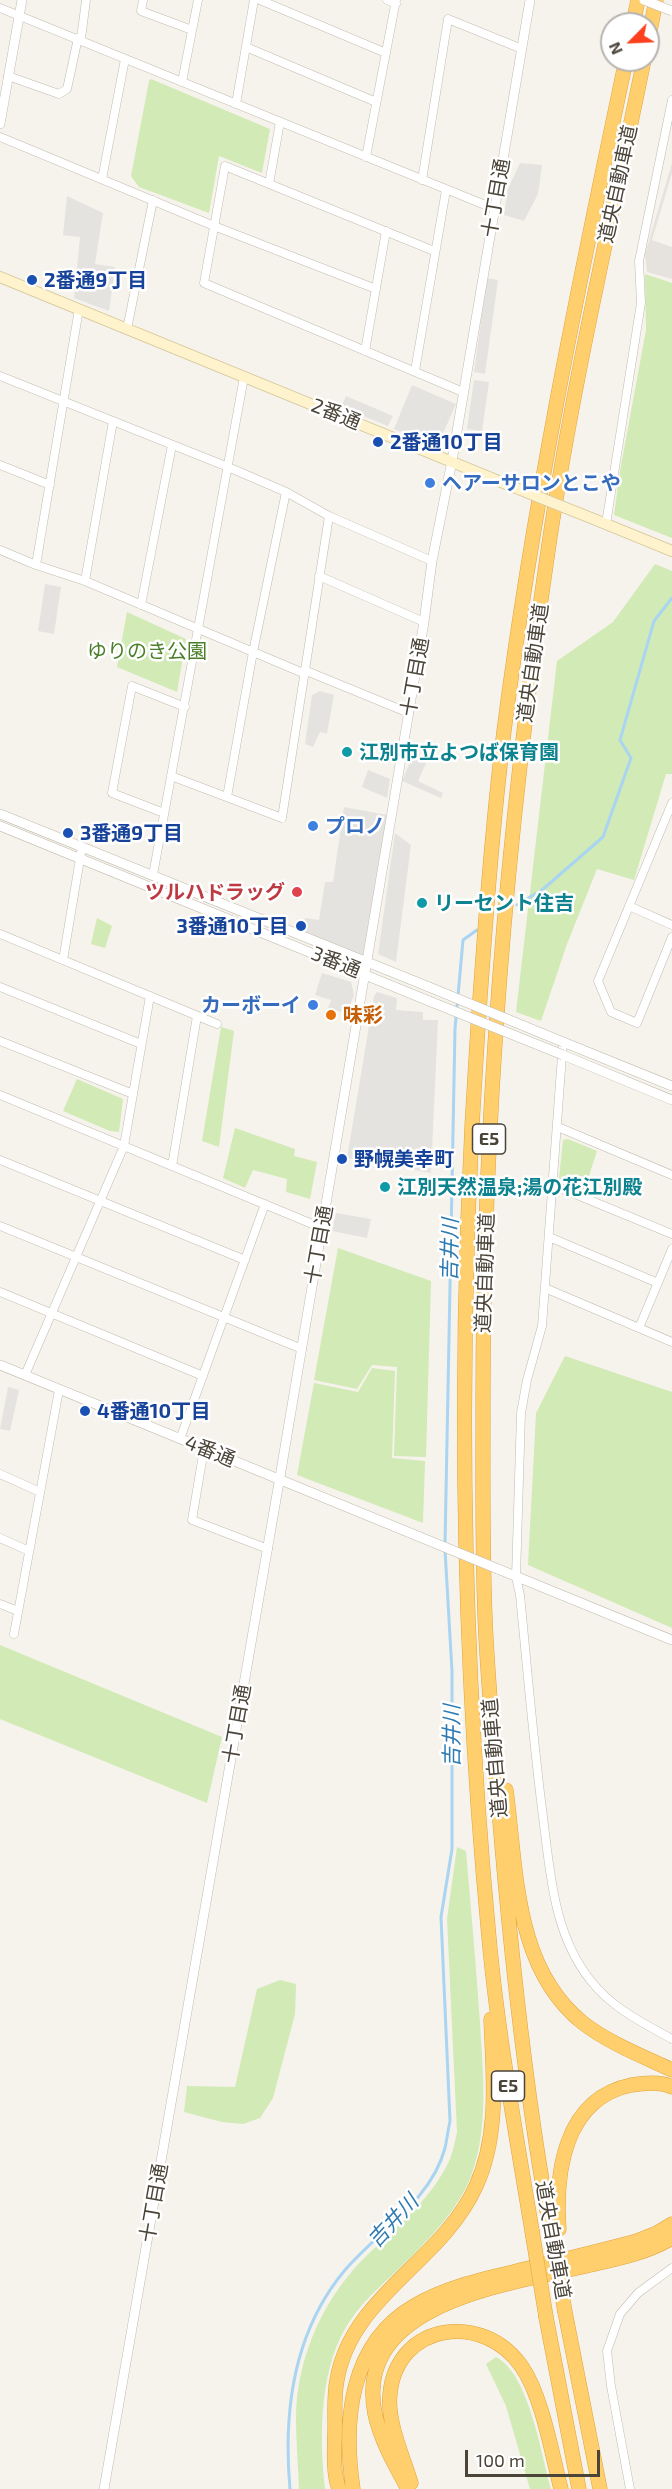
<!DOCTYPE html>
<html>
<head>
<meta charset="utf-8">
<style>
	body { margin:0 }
	#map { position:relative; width:672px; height:2489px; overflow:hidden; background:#f6f3ec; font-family:"Exo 2",sans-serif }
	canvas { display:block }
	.north { position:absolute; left:600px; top:12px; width:60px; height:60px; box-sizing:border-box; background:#fff; border:2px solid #b7b4b0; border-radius:50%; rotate:246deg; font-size:16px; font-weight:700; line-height:24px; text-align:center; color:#4b4439 }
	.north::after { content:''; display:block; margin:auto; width:21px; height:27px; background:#fc3f1d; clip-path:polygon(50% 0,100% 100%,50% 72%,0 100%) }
	.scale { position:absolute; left:465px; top:2450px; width:135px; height:27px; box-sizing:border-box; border:3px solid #4b4439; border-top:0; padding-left:8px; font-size:18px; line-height:21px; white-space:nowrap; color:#4b4439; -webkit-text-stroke:4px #fff; paint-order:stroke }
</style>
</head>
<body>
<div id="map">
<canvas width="672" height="2489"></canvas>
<div class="north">N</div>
<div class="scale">100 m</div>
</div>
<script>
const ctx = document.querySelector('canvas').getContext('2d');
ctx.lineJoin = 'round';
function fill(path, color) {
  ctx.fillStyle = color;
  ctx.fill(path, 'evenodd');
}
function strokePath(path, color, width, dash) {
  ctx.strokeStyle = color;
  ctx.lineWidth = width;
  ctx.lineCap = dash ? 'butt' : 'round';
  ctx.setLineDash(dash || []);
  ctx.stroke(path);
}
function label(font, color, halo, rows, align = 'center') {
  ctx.font = font + ' "Exo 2","Noto Sans JP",sans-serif';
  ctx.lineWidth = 5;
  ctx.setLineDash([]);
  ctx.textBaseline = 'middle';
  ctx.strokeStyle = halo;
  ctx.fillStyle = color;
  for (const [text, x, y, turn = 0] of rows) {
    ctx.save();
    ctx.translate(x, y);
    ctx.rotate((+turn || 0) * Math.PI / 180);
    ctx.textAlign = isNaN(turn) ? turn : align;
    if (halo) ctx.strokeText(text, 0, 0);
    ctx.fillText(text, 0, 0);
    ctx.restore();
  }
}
fill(new Path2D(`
	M672,163V173L652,240L672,247V279L647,272L645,254Z`), '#e6e2dd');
fill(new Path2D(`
	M151,79L270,129L262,173L219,156L209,213L139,187L131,176L149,81Z
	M645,274L672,283V538L614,515L620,471L646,330Z
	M655,564L672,571V774H666L634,880L597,869L567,944L541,1021L516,1012L557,661L613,622Z
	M127,612L186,639L177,692L117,667Z
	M97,918L112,926L105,948L91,944Z
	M221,1027L234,1031L219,1147L202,1141Z
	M77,1079L123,1099L119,1132L110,1131L63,1111Z
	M235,1128L295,1149L294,1156L317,1162L310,1199L286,1192L287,1179L253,1170L245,1188L223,1178Z
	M568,1139L597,1151L584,1191L563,1183L559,1178L563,1140Z
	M338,1248L431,1281L426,1457L394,1456L397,1367L372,1365L357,1389L314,1380Z
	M565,1356L672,1392V1628L528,1565L536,1413Z
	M372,1368L395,1371L392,1458L425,1461L423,1523L297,1475L314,1383L358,1392Z
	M0,1645L222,1737L207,1803L0,1719Z
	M457,1847L466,1851C471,1909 476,1966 480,2023C483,2074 489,2128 471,2176C459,2208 432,2236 409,2259C390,2278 367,2296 352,2318C319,2363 319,2436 325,2489H299C298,2465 296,2440 296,2416C297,2362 319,2309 354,2269C387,2233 429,2205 450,2159C453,2151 455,2141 457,2132L447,1919Z
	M280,1980L296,1984L295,2014L273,2098L260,2118L243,2124L222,2122L184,2112L187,2086L235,2087L257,1989Z
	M496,2357C529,2374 541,2454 551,2489H530L506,2406L486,2364Z`), '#d2eab5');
fill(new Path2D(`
	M520,163L542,165L538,194L524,221L504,215L508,189Z
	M67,196L103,213L95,264L115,267L109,311L74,298L80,237L63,235Z
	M487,278L498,280L485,374L474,372Z
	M474,380L489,382L482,431L467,429Z
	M412,385L456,404L437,447L394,429Z
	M346,396L393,416L388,426L341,407Z
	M45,584L61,587L54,634L38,631Z
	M320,691L334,695L327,734L320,732L313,747L305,744L312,695Z
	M414,753L428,759L418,781L443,793L441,798L402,781Z
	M368,770L390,779L387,798L362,787Z
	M344,807L387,815L363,956L303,931L305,918L319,920L325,882H333Z
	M395,833L411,845L396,962L378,954Z
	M322,973L351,982L354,995L347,1014L328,1008L331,1000L315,995Z
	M377,992L397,998L396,1010L423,1012V1020H438L431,1173L347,1158L374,996Z
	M336,1213L371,1219L367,1238L332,1231Z
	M8,1387L19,1390L10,1431L0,1429Z`), '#e5e3e0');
strokePath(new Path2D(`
	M517,905L542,890L603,837L631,758L620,740L654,621L672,598
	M445,1544L455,1029L463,940L477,930
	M290,2489C283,2411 293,2332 345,2270C378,2231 431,2201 445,2148C447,2139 448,2130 450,2121L441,1917L452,1849V1671L445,1550`), '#a9d4f2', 3);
const minor = new Path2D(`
	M143,0L141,11L192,30
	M260,0L386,53
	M387,0L396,4
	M0,8L495,209
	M81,39L86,0
	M246,47L376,102
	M8,76L59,94L67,89L78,38
	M182,82L198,0
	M236,104L254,0
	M0,137L214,226L376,289
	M366,157L396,0
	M102,179L125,59
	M422,180L448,19L522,49
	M269,184L280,122
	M434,251L225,166L204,283L463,392
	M79,309L36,565L85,581L303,673
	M127,329L153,200
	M365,351L386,231
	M415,371L446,190
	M0,376L228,467L286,492L329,516L432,561
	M0,465L50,485
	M606,524L641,303L639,261L672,100
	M0,550L36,565
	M319,576L424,622
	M85,581L113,421
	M141,605L172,445
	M304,670L409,713
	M171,776L282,818L329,516
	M227,797L253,652L286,492
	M672,803L598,981L611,1012L637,1023L672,937
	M164,813L112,793L132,686L185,707
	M153,875L244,377
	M629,906L672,925
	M0,934L217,1024
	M63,960L82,847
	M0,987L141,1044
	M0,1041L133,1094
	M563,1042L542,1326L527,1380L521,1413L516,1577L520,1595C527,1666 533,1738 542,1809C550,1868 552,1933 591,1981C612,2008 643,2023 672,2039
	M0,1095L322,1228
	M558,1127L672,1175
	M0,1160L245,1260
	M172,1166L197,1016
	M553,1185L672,1234
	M0,1226L302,1349
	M549,1237L658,1283
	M545,1288L672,1342
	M0,1292L203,1376
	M639,1328L672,1249
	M25,1375L124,1146L150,996
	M180,1439L265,1204
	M204,1449L192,1520L268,1549
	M0,1474L40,1492
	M0,1538L29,1551
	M0,1604L18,1611
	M14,1634L59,1390
	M630,2489L611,2386L607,2351L620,2314L638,2293L672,2268`);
const tertiary = new Path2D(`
	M0,124L22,0
	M0,814L429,987
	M0,826L429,1001
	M563,1042L672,1086
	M563,1055L672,1100
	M0,1365L420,1537
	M498,1569L672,1640
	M104,2489L282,1465L424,622L432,561L452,461L530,0`);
const secondary = new Path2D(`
	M0,277L501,482
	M596,520L672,551`);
const motorway = new Path2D(`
	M633,24L638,0
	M648,41L656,0
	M506,1790C517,1871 514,1968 583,2023C609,2043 642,2056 672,2070
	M550,2227C527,2101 513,1974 502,1846C496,1777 490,1708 486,1638C482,1565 483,1492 483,1419C482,1126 506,834 549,544C573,382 611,221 644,60
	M559,2229C555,2173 564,2099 631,2085C644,2083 660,2081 672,2087
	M532,2231C516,2134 498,2036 489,1938C460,1633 457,1332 478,1026C485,928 492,829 504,731C533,505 579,282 626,60
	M565,2312L600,2489
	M546,2317L579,2489
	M411,2483C403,2456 387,2423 390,2394C397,2322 484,2311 522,2367C542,2396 552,2454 561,2489
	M339,2489C332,2470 335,2445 335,2425C335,2410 334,2395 337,2380C351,2296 442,2262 476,2186C500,2134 493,2075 491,2019
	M353,2489C343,2422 349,2344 414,2306C444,2288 479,2280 513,2272C554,2262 596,2252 637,2241L657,2233L672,2224
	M408,2489C395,2465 381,2441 375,2414C352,2301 513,2284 590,2265C617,2259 647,2253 672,2238`);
strokePath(minor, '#c2bbae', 9);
strokePath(tertiary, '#c2bbae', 10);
strokePath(secondary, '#d6c79b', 12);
strokePath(motorway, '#e0a43c', 15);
strokePath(minor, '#fff', 8);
strokePath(tertiary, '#fff', 9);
strokePath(secondary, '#fff3cd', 10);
strokePath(motorway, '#ffcf6e', 14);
const tertiaryBridge = new Path2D(`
	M644,0L672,11
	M429,987L563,1042
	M429,1001L563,1055
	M420,1537L498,1569`);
const secondaryBridge = new Path2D(`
	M501,482L596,520`);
const motorwayBridge = new Path2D(`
	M550,2227L565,2312
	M532,2231L546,2317`);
strokePath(tertiaryBridge, '#c2bbae', 10, []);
strokePath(secondaryBridge, '#d6c79b', 12, []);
strokePath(motorwayBridge, '#e0a43c', 15, []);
strokePath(tertiaryBridge, '#fff', 9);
strokePath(secondaryBridge, '#fff3cd', 10);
strokePath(motorwayBridge, '#ffcf6e', 14);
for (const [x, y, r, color] of [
	[32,280,6,"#1a4fb4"],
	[378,442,6,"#1a4fb4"],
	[430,483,6,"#3f7fe0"],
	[347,752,6,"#0f9aa8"],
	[313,826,6,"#3f7fe0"],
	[68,833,6,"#1a4fb4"],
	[297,892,6,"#e0444e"],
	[422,903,6,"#0f9aa8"],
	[301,926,6,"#1a4fb4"],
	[313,1005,6,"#3f7fe0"],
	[331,1015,6,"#e8710a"],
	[342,1159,6,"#1a4fb4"],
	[385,1187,6,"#0f9aa8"],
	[85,1411,6,"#1a4fb4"]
]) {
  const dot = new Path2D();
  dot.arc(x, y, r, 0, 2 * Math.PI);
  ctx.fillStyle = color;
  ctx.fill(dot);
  strokePath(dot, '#fff', 2);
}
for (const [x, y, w] of [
	[489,1139,33],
	[508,2086,33]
]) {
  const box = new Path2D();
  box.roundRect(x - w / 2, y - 15, w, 30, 4.5);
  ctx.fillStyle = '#fff';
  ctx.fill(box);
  strokePath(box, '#4b4439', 1.5);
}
label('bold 18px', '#4b4439', null, [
	["E5",489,1139],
	["E5",508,2086]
]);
label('20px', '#4b4439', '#fff', [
	["道央自動車道",618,184,-78],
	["十丁目通",496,198,-80],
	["2番通",336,414,22],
	["道央自動車道",533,663,-82],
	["十丁目通",415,677,-80],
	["3番通",336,962,22],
	["十丁目通",319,1245,-80],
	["道央自動車道",485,1273,-88],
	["4番通",210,1451,22],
	["十丁目通",237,1724,-80],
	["道央自動車道",495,1758,-95],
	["十丁目通",154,2203,-80],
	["道央自動車道",553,2240,80]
]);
label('bold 20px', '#164399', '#fff', [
	["2番通9丁目",44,280],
	["2番通10丁目",390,442],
	["3番通9丁目",80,833],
	["3番通10丁目",289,926,"right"],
	["野幌美幸町",354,1159],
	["4番通10丁目",97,1411]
], 'left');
label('bold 20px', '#366cbe', '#fff', [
	["ヘアーサロンとこや",442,483],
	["プロノ",325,826],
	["カーボーイ",301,1005,"right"]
], 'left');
label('20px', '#4a7f2a', '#fff', [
	["ゆりのき公園",147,651]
]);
label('bold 20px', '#0d838f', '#fff', [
	["江別市立よつば保育園",359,752],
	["リーセント住吉",434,903],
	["江別天然温泉;湯の花江別殿",397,1187]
], 'left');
label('bold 20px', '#be3a42', '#fff', [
	["ツルハドラッグ",285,892]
], 'right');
label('bold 20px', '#c56008', '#fff', [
	["味彩",343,1015]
], 'left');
label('italic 21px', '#2e7ab2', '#fff', [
	["吉井川",450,1250,-89],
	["吉井川",452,1736,-90],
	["吉井川",393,2221,-47]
]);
</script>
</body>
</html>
